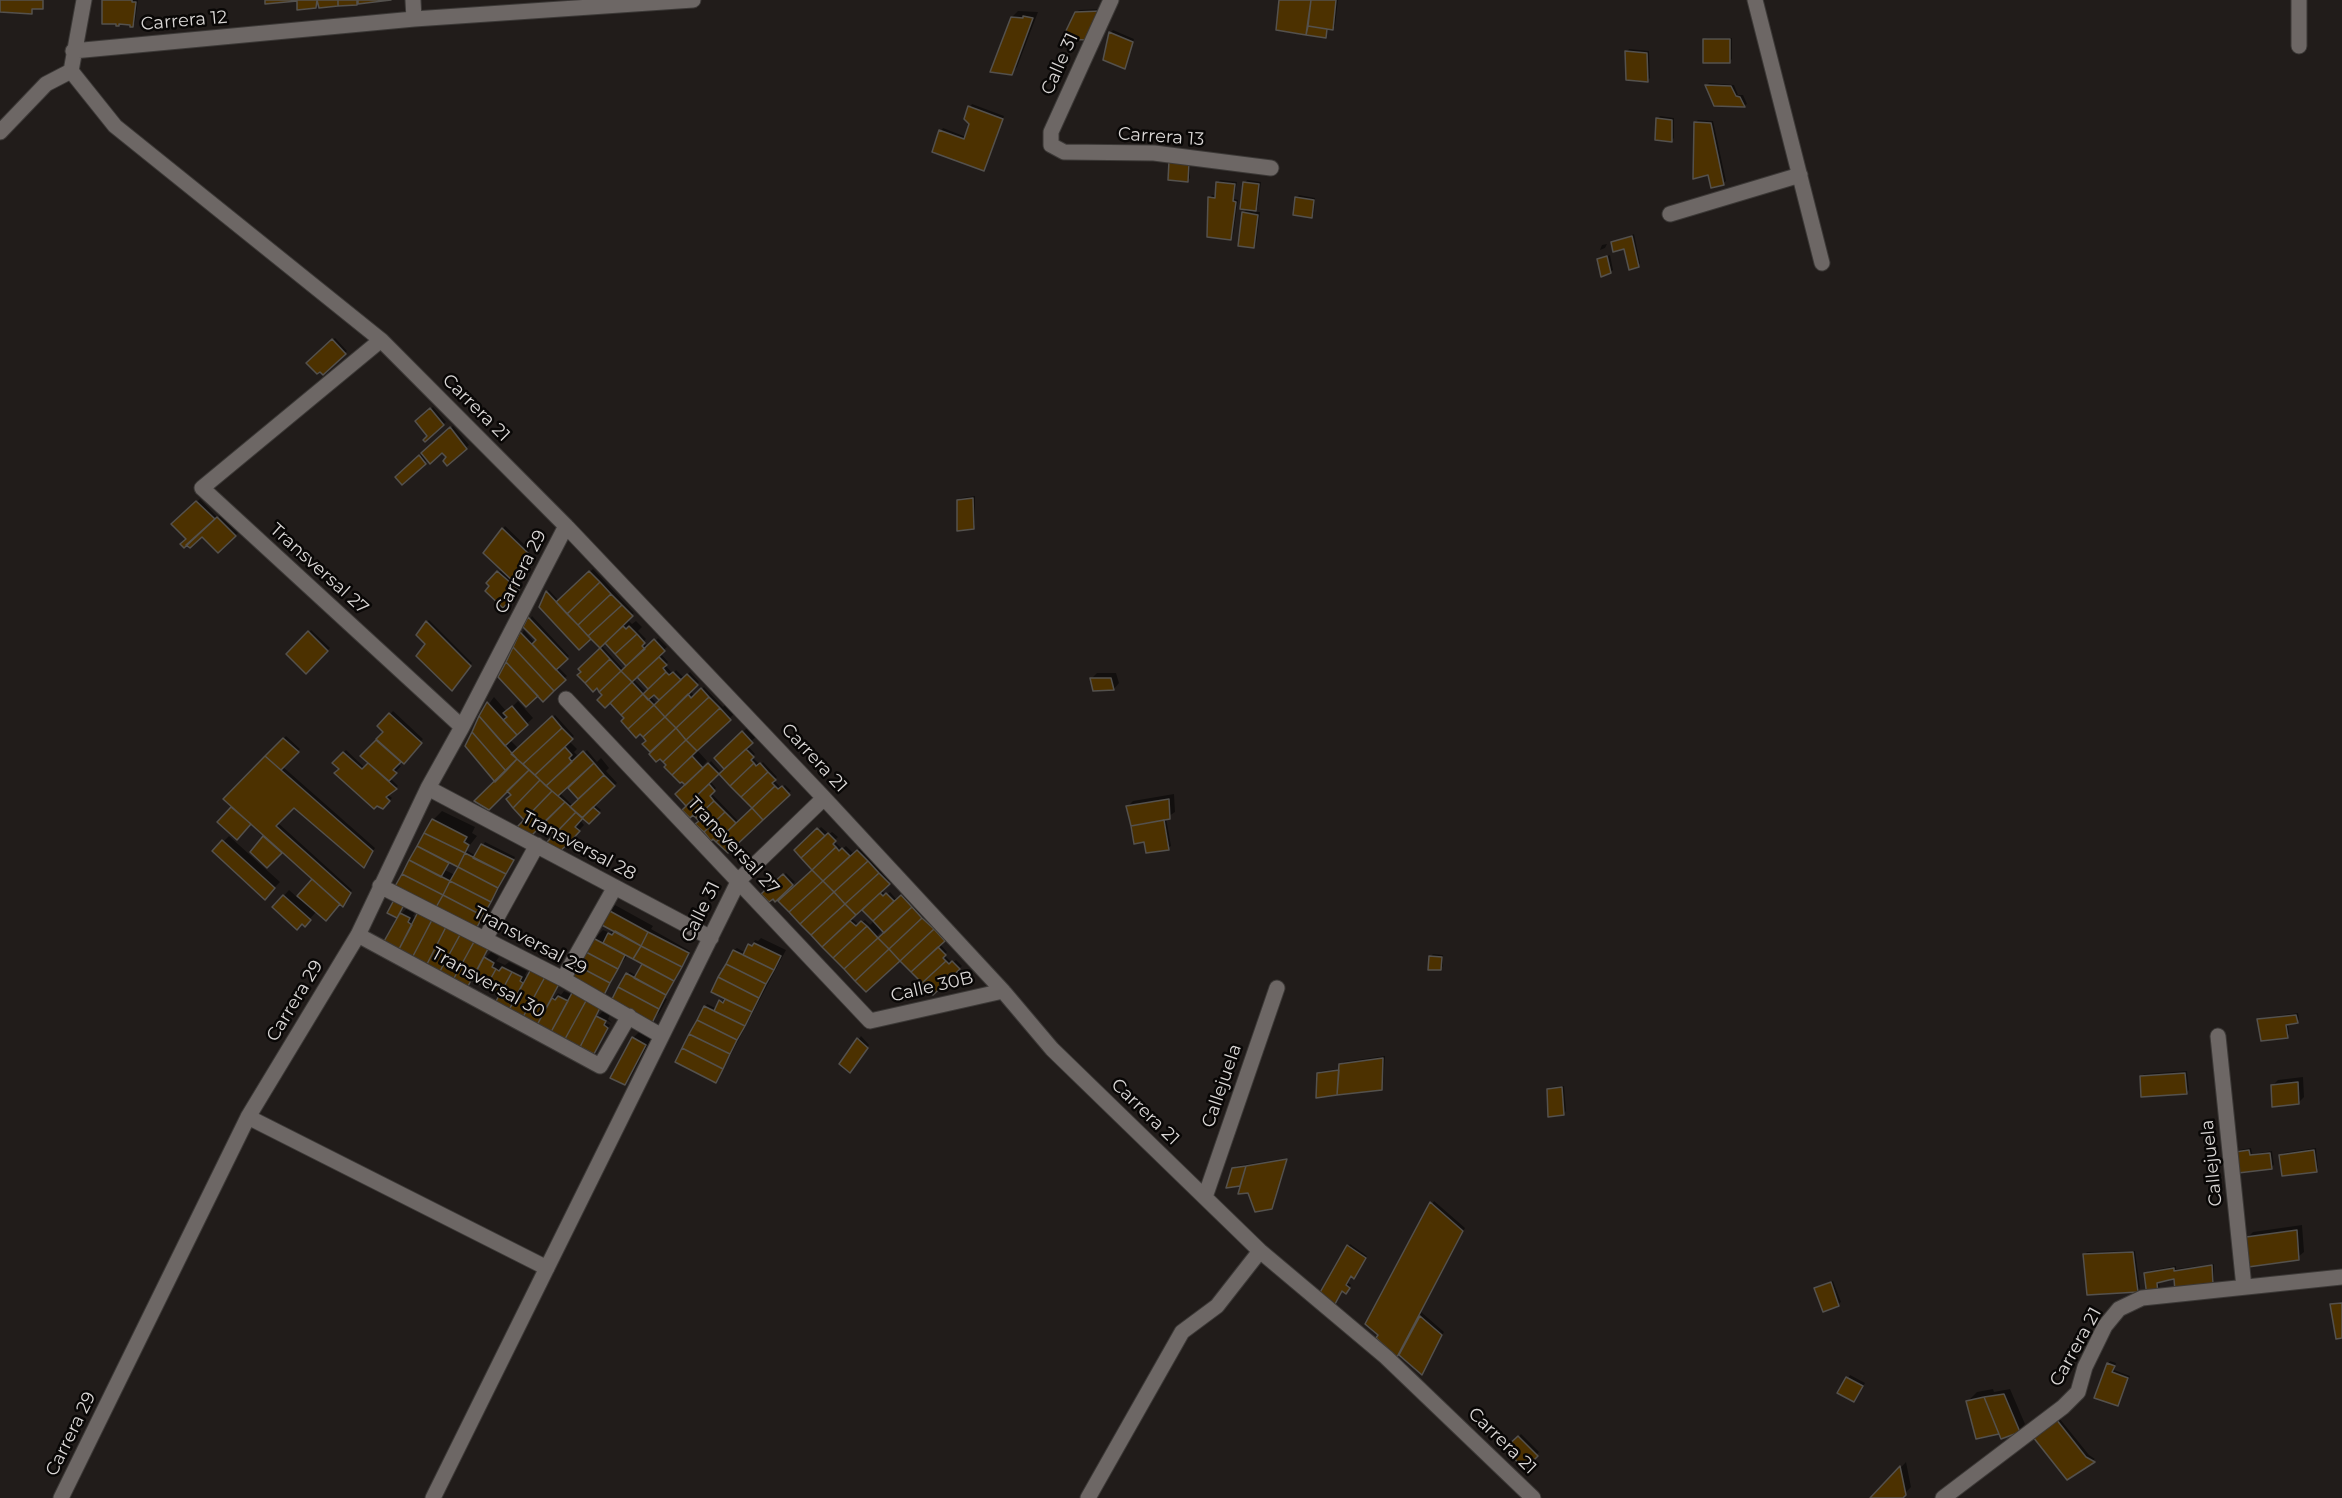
<!DOCTYPE html>
<html>
<head>
<meta charset="utf-8">
<style>
	body { margin:0 }
	canvas { display:block; background:#211c1a }
</style>
</head>
<body>
<canvas width="2342" height="1498"></canvas>
<script>
const ctx = document.querySelector('canvas').getContext('2d');
ctx.lineJoin = 'round';
function fill(path, color) {
  ctx.fillStyle = color;
  ctx.fill(path, 'evenodd');
}
function strokePath(path, color, width, dash) {
  ctx.strokeStyle = color;
  ctx.lineWidth = width;
  ctx.lineCap = dash ? 'butt' : 'round';
  ctx.setLineDash(dash || []);
  ctx.stroke(path);
}
function label(font, color, halo, rows, align = 'center') {
  ctx.font = font + ' Montserrat,sans-serif';
  ctx.lineWidth = 5;
  ctx.setLineDash([]);
  ctx.textBaseline = 'middle';
  ctx.strokeStyle = halo;
  ctx.fillStyle = color;
  for (const [text, x, y, turn = 0] of rows) {
    ctx.save();
    ctx.translate(x, y);
    ctx.rotate((+turn || 0) * Math.PI / 180);
    ctx.textAlign = isNaN(turn) ? turn : align;
    if (halo) ctx.strokeText(text, 0, 0);
    ctx.fillText(text, 0, 0);
    ctx.restore();
  }
}
fill(new Path2D(`
	M104,0H138L135,23L133,25L121,23L119,25Z
	M1280,0H1338L1335,26L1332,29L1328,28L1325,37L1278,29Z
	M1102,9L1090,36L1076,13L1079,10Z
	M1018,11L1038,12L1017,67L1012,73V17Z
	M1113,30L1134,39L1125,67L1110,33Z
	M1707,38H1732V59L1729,62L1705,40Z
	M1629,49L1649,51L1650,78L1648,80L1627,52Z
	M1709,83L1734,85L1738,95H1743L1747,104L1744,106L1707,85Z
	M972,104L1004,116L983,170L941,131L943,128L966,137L971,124L970,107Z
	M1660,116L1674,118V138L1672,140L1657,119Z
	M1698,120L1713,121L1726,181L1723,183L1696,122Z
	M1170,161H1190V178L1188,181Z
	M1220,180L1237,182L1234,199L1238,200L1233,236L1231,239L1210,198L1212,195L1216,196L1218,183Z
	M1247,180L1261,182L1258,207L1253,212H1260L1256,244L1254,247L1243,213L1248,208L1245,183Z
	M1299,195L1315,198L1314,214L1311,216L1296,198Z
	M1634,234L1640,263L1638,266L1625,247L1613,243Z
	M1607,244L1605,248L1600,250L1602,245Z
	M1610,255L1613,270L1610,272L1599,260Z
	M335,338L347,351L323,373L308,363Z
	M433,407L446,422L423,441L429,436L417,421Z
	M453,426L469,445L448,464V457L442,451L428,459L403,483L397,477Z
	M975,496V525L973,528L958,500L961,498Z
	M200,499L218,518L220,515L238,533L218,551L202,535L187,543L188,539L173,524Z
	M505,526L530,550L523,559L527,564V567L518,579L523,583L508,600L488,583L502,569L485,553Z
	M593,569L634,613L627,619L632,624L636,621L642,627L638,631L646,639L643,642L648,648L658,638L667,647L660,653L668,662L665,665L673,674L676,670L684,678L690,672L699,682L690,691L695,696L704,687L723,707L726,704L735,713L697,750L707,761L700,769L702,771L711,761L720,771L710,781L716,788L711,793L739,822L754,808L726,769L716,758L748,727L757,736L747,745L755,754L752,757L760,765L763,762L777,777L774,780L781,788L785,785L791,791L728,851L713,837L677,794L687,785L682,780L680,781L660,756L645,744L648,741L580,669L602,648L591,637L579,647L547,592L549,590L559,601ZM612,638L607,643L628,666L624,670L601,645ZM637,675L650,689L646,692L633,679ZM654,693L661,700L657,704L650,696Z
	M532,616L569,656L558,667L567,676L543,699L508,662L524,630L535,643L538,640L525,627Z
	M429,620L472,663L454,687L427,644V622Z
	M311,630L330,648L306,672L288,654Z
	M1097,673H1116L1119,683L1114,689L1091,679Z
	M494,697L507,712L518,701L533,718L510,740L519,749L555,715L574,736L569,741L577,749L574,752L577,755L570,762L572,764L587,750L597,762L601,758L609,768L606,771L617,783L594,804L601,810L589,822L583,817L580,820L584,825L560,850L561,829L526,820L513,795L497,782L480,716ZM573,781L575,783L570,788L580,799L573,806L560,793Z
	M393,711L423,739L398,764L401,766L390,778L398,786L387,794L392,798L383,807L334,762L346,750L365,768L370,763L363,756L385,732L379,726Z
	M286,736L300,749L283,767L375,848L364,866L294,806L278,823L352,890L345,903L340,902L317,911L305,924L274,907L289,890L298,898L314,879L282,851L267,865L252,852L265,836L251,822H219L233,807L225,799Z
	M1174,794L1175,812L1166,818L1171,846L1168,848L1146,841L1127,807L1133,801Z
	M442,811L475,827L472,833L477,836L466,850L476,856L485,842L515,857L496,894L476,928L412,859L433,820ZM450,861L460,867L455,875L445,870Z
	M821,827L829,834L832,832L838,837L834,841L842,849L846,846L854,854L860,848L891,880L881,890L886,895L890,892L897,900L907,891L946,937L939,943L947,952L944,955L952,963L956,960L962,966L933,993L900,959L866,990L780,901L814,869L796,850ZM862,908L874,921L870,925L865,920L859,925L851,918ZM883,930L886,933L873,944L871,942Z
	M229,836L280,882L270,892L214,851Z
	M786,873L795,882L776,900L763,894Z
	M615,905L653,926L651,929L690,951L665,998L667,999L660,1012L651,1021L627,974L630,972L637,976L644,963L628,955L620,965L594,939L603,930L610,933L614,929L609,911Z
	M407,908L415,912L413,916L483,960L491,952L499,957L496,961L505,965L509,962L527,971L525,975L551,1001L558,993L561,995L564,991L573,995L594,1018L610,1025L599,1046L593,1052L539,1024L542,1018L537,1023L514,1004L509,1008L502,994L472,978L467,986L428,965L401,914Z
	M761,938L786,950L718,1079L705,1007L707,1004L717,1009L725,997L713,991L734,950L737,948L746,953L755,940L758,941Z
	M1433,954L1443,955V966L1440,969L1430,957Z
	M603,1011L610,1015L608,1019L612,1023L598,1016Z
	M2298,1013L2299,1019L2297,1022L2288,1023L2289,1034L2287,1037L2259,1020L2261,1018Z
	M639,1032L651,1039L630,1078L624,1083L633,1038Z
	M861,1036L869,1045L853,1069L841,1064Z
	M1385,1056L1383,1086L1381,1088L1318,1073L1321,1071L1340,1069L1343,1062Z
	M2187,1071L2189,1090L2186,1093L2141,1077L2144,1074Z
	M2303,1077L2304,1097L2298,1103L2272,1086L2278,1080Z
	M1564,1086L1566,1111L1563,1114L1548,1089L1551,1087Z
	M2251,1148L2252,1154L2272,1151L2274,1165L2271,1167L2237,1152L2239,1150Z
	M2316,1148L2318,1168L2316,1171L2281,1155L2283,1153Z
	M1288,1158L1274,1205L1272,1208L1242,1184L1228,1186L1236,1166Z
	M1434,1201L1465,1228L1421,1312L1444,1332L1421,1373L1378,1338L1379,1335L1367,1324Z
	M2302,1225L2304,1252L2298,1257L2248,1237L2253,1232Z
	M1350,1244L1367,1256L1357,1275L1354,1277L1351,1275L1347,1282L1351,1285L1348,1290H1343L1336,1302L1348,1246Z
	M2135,1251L2140,1288L2137,1291L2085,1254L2087,1252Z
	M2214,1264V1280L2212,1283L2176,1277L2159,1281L2160,1290L2157,1293L2146,1274L2149,1271L2176,1266V1269Z
	M1833,1281L1841,1302L1838,1304L1816,1288Z
	M2110,1361L2116,1363L2114,1370L2130,1376L2118,1405L2108,1364Z
	M1850,1375L1865,1383L1856,1398L1839,1392Z
	M1993,1389L1994,1392L2010,1389L2025,1424L2019,1430L1968,1401L1977,1392Z
	M2059,1418L2089,1455L2095,1459L2067,1478L2035,1438Z
	M1521,1434L1539,1452L1525,1467L1506,1449Z
	M1906,1462L1911,1487L1900,1498H1872Z`), '#0007');
const building = new Path2D(`
	M0,0H43V9H32V14L0,12Z
	M102,0H132V2H136L133,27H130V25L119,24V26H116V24H102Z
	M265,0H297V1L265,4Z
	M297,0H317L316,8L297,10Z
	M317,0H338V6L319,8Z
	M338,0H357V5L338,6Z
	M358,0H391L358,4Z
	M1279,0H1311L1306,35L1276,30Z
	M1311,0H1336L1333,30L1308,26Z
	M1101,11L1088,40L1062,39L1075,12Z
	M1023,16L1033,18L1012,75L990,72L1011,17L1023,18Z
	M1308,26L1327,29L1326,38L1306,35Z
	M1109,32L1133,42L1125,69L1103,60Z
	M1703,39H1730V63H1703Z
	M1625,51L1647,53L1648,82L1626,80Z
	M1705,85L1731,86L1736,96L1740,97L1745,107L1714,106Z
	M968,106L1003,119L984,171L932,152L939,130L964,139L969,124L964,119Z
	M1656,118L1672,120V142L1655,140Z
	M1694,122L1711,123L1724,185L1711,188L1708,175L1693,179Z
	M1169,161L1189,163L1188,182L1168,180Z
	M1216,182L1235,184L1233,201L1236,202L1231,240L1207,237L1208,197L1215,198Z
	M1243,182L1259,184L1256,211L1240,209Z
	M1295,197L1314,200L1312,218L1293,215Z
	M1242,212L1258,215L1254,248L1238,246Z
	M1632,236L1639,267L1629,270L1624,249L1613,252L1611,242Z
	M1607,256L1611,273L1601,277L1597,259Z
	M332,339L346,354L323,375L320,372L317,374L306,363Z
	M430,408L444,425L425,442L423,440L427,436L415,421Z
	M450,427L467,449L447,466L443,461L446,457L442,453L430,464L421,453Z
	M419,455L426,464L402,485L395,477Z
	M973,498L974,529L957,531V500Z
	M196,501L215,519L184,548L180,544L186,539L171,524Z
	M217,517L236,536L218,553L202,537L190,548L186,545Z
	M502,528L528,553L521,562L526,567L525,571L515,583L483,553Z
	M497,571L519,590L503,608L485,591L489,586L486,583Z
	M589,571L600,582L567,614L556,602Z
	M600,582L611,594L578,625L567,614Z
	M546,591L591,639L579,650L539,607Z
	M611,594L622,605L588,636L578,625Z
	M622,605L633,616L600,648L588,636Z
	M528,617L568,659L556,670L532,644L536,640L523,627Z
	M426,621L471,666L452,691L416,656L425,644L416,635Z
	M623,626L626,629L629,626L637,634L615,654L605,643Z
	M308,631L328,651L306,674L286,654Z
	M520,632L566,680L554,691L513,647Z
	M637,634L645,643L642,646L645,649L626,666L615,654Z
	M654,639L665,651L632,682L621,671Z
	M513,647L554,691L543,702L506,662Z
	M600,648L610,659L585,683L577,675L581,672L578,669Z
	M659,657L667,665L663,668L666,672L648,689L637,677Z
	M610,659L621,671L599,692L597,688L593,692L585,683Z
	M506,662L538,696L526,707L498,677Z
	M621,671L632,682L605,708L597,700L602,695L599,692Z
	M666,672L669,675L673,672L681,680L659,700L654,695L648,700L643,694Z
	M687,674L698,685L665,717L654,705Z
	M1090,678H1111L1114,690L1093,691Z
	M632,682L643,694L621,715L610,703Z
	M701,688L709,697L676,728L665,717L688,694L691,698Z
	M643,694L654,705L628,729L621,721L624,718L621,715Z
	M709,697L720,708L686,740L676,728Z
	M487,702L517,735L505,746L479,716Z
	M654,705L665,717L643,737L640,734L636,738L628,729Z
	M512,706L528,725L517,735L503,720L507,717L503,713Z
	M720,708L731,720L697,751L686,740Z
	M389,713L422,743L404,764L376,739L383,732L377,726Z
	M479,716L517,759L506,771L472,732Z
	M552,716L562,728L523,764L511,754Z
	M665,717L676,728L650,752L642,744L646,741L643,737Z
	M562,728L573,739L535,775L523,764Z
	M676,728L686,740L663,762L660,759L656,762L649,754Z
	M742,731L753,743L724,769L714,758Z
	M472,732L506,771L495,782L465,746Z
	M283,738L299,752L281,770L265,756Z
	M376,740L401,762L393,770L397,773L389,781L360,756Z
	M686,740L697,751L672,775L664,767L666,765L663,762Z
	M565,747L572,755L569,758L572,762L546,786L535,775Z
	M746,749L754,757L751,760L754,763L730,786L719,774Z
	M583,751L594,763L558,796L546,786Z
	M343,752L362,769L368,763L397,789L386,797L390,801L383,809L377,806L374,809L334,773L339,769L332,763Z
	M265,756L373,851L364,868L294,808L276,826L351,893L343,907L223,799Z
	M692,756L703,768L685,785L682,782L680,783L672,775Z
	M517,759L529,770L489,810L474,801Z
	M594,763L604,775L578,799L568,788Z
	M708,763L719,774L686,806L675,794Z
	M754,763L756,766L760,763L768,772L741,797L730,786Z
	M529,770L540,780L513,808L506,799L511,795L507,791Z
	M768,772L776,780L772,783L775,786L752,808L741,797Z
	M604,775L615,786L582,818L570,807Z
	M540,780L552,791L524,820L513,808Z
	M709,784L715,791L710,796L714,801L696,818L693,815L690,818L682,810Z
	M775,786L778,789L782,786L790,795L763,820L752,808Z
	M552,791L565,802L532,835L517,827Z
	M1169,799L1170,819L1131,826L1126,806Z
	M714,801L725,812L704,832L695,824L699,821L696,818Z
	M565,802L576,812L554,835L551,831L548,835L540,826Z
	M231,807L251,824L237,840L217,822Z
	M593,807L600,813L589,824L582,818Z
	M752,808L763,820L728,853L716,842Z
	M576,812L583,818L575,827L580,831L568,844L560,851L546,843Z
	M725,812L736,823L716,842L713,839L711,841L704,832Z
	M432,819L467,837L464,842L469,845L465,853L424,833Z
	M1164,820L1169,850L1146,853L1144,842L1134,844L1131,826Z
	M817,828L825,836L801,858L794,850Z
	M424,833L465,853L458,867L417,846Z
	M828,833L836,841L833,844L836,847L812,870L801,858Z
	M263,836L282,853L267,868L250,852Z
	M222,840L275,888L265,900L212,851Z
	M481,844L514,860L506,874L473,858Z
	M417,846L449,863L441,877L409,860Z
	M836,847L839,851L842,848L850,856L823,881L812,870Z
	M857,850L868,861L834,892L823,881Z
	M465,853L506,874L498,888L458,867Z
	M409,860L450,881L443,895L402,874Z
	M868,861L879,873L845,904L834,892Z
	M458,867L498,888L491,902L450,881Z
	M812,870L823,881L789,912L778,901Z
	M879,873L890,884L856,915L845,904Z
	M402,874L443,895L435,909L394,888Z
	M783,874L793,885L775,902L773,899L769,902L761,894Z
	M312,879L340,904L326,921L297,896Z
	M450,881L491,902L483,916L443,895Z
	M823,881L834,892L800,924L789,912Z
	M834,892L845,904L811,935L800,924Z
	M880,893L883,896L886,893L894,901L873,921L862,910Z
	M283,895L311,920L305,927L302,924L297,930L272,907Z
	M443,895L483,916L476,929L435,909Z
	M901,895L912,907L884,933L873,921Z
	M395,898L405,903L397,918L387,913Z
	M845,904L856,915L822,947L811,935Z
	M912,907L922,918L889,949L878,938Z
	M419,910L433,918L412,958L398,951Z
	M608,910L648,932L641,946L600,924Z
	M400,913L410,918L408,922L412,925L398,951L383,943Z
	M433,918L447,925L426,966L412,958Z
	M922,918L934,929L900,961L889,949Z
	M850,921L856,926L861,921L867,926L833,958L822,947Z
	M447,925L461,933L439,973L426,966Z
	M867,926L878,938L844,969L833,958Z
	M934,929L945,941L911,972L900,961Z
	M615,931L641,946L633,959L603,943L608,933L612,935Z
	M648,932L689,953L682,967L641,946Z
	M461,933L475,940L453,980L439,973Z
	M593,938L625,955L618,969L586,952Z
	M878,938L889,949L855,981L844,969Z
	M475,940L489,947L467,988L453,980Z
	M754,943L781,956L774,970L743,955L748,944L752,946Z
	M641,946L682,967L674,981L633,959Z
	M938,947L946,955L943,958L946,961L922,983L911,972Z
	M889,949L900,961L866,992L855,981Z
	M733,950L774,970L766,984L726,964Z
	M586,952L618,969L610,983L578,966Z
	M1429,956L1442,957L1441,970H1428Z
	M484,957L494,963L492,967L496,969L486,987L472,980Z
	M946,961L949,964L952,961L960,969L933,995L922,983Z
	M642,964L674,981L666,995L634,978Z
	M726,964L766,984L759,998L718,977Z
	M578,966L610,983L603,997L571,980Z
	M502,967L512,972L500,994L486,987L496,969L499,971Z
	M531,969L545,977L523,1017L509,1010Z
	M512,972L522,977L520,981L523,983L509,1010L495,1003Z
	M626,973L666,995L659,1009L618,987Z
	M545,977L559,984L537,1025L523,1017Z
	M718,977L759,998L752,1012L711,992Z
	M618,987L659,1009L652,1023L611,1001Z
	M573,991L587,999L565,1039L551,1032Z
	M558,996L568,1001L551,1032L537,1025L552,998L555,1000Z
	M587,999L601,1006L580,1047L565,1039Z
	M725,999L752,1012L745,1026L714,1011L719,1000L723,1003Z
	M704,1006L745,1026L737,1040L697,1020Z
	M2296,1015L2298,1023L2286,1025L2288,1038L2261,1041L2257,1019Z
	M596,1016L606,1021L604,1025L608,1028L594,1054L580,1047Z
	M697,1020L737,1040L730,1054L689,1034Z
	M689,1034L730,1054L723,1069L682,1048Z
	M632,1037L646,1045L625,1085L610,1078Z
	M857,1038L868,1048L850,1073L839,1064Z
	M682,1048L723,1069L716,1083L675,1062Z
	M1383,1058L1382,1090L1337,1095L1339,1064Z
	M1339,1070L1337,1095L1316,1098L1317,1073Z
	M2185,1073L2187,1094L2141,1097L2140,1076Z
	M2298,1082L2299,1104L2272,1107L2271,1085Z
	M1562,1087L1564,1115L1548,1117L1547,1089Z
	M2249,1150L2250,1155L2270,1153L2272,1169L2238,1173L2235,1152Z
	M2314,1150L2317,1172L2282,1176L2279,1155Z
	M1287,1159L1272,1209L1255,1212L1248,1193L1238,1194L1246,1166Z
	M1246,1166L1240,1186L1226,1188L1232,1168Z
	M1430,1202L1463,1231L1397,1357L1376,1338L1378,1335L1365,1324Z
	M2297,1230L2299,1260L2248,1267L2246,1237Z
	M1347,1245L1366,1258L1354,1279L1351,1276L1346,1285L1350,1288L1346,1294L1342,1291L1334,1306L1318,1296Z
	M2133,1252L2138,1292L2087,1295L2083,1254Z
	M2212,1265L2213,1284L2175,1291L2174,1279L2169,1280L2157,1283L2158,1294L2147,1296L2144,1273L2174,1268V1271Z
	M1831,1282L1839,1306L1823,1312L1814,1288Z
	M2342,1303V1338L2336,1339L2330,1304Z
	M1420,1316L1442,1335L1422,1375L1399,1355Z
	M2107,1363L2115,1366L2112,1372L2128,1378L2118,1406L2094,1398Z
	M1846,1377L1863,1386L1854,1402L1837,1393Z
	M2004,1394L2020,1432L2001,1439L1984,1397Z
	M1984,1397L1999,1434L1976,1439L1966,1401Z
	M2056,1419L2086,1457L2095,1462L2067,1480L2033,1437Z
	M1518,1436L1538,1456L1525,1469L1504,1449Z
	M1900,1466L1906,1495L1903,1498H1870Z`);
fill(building, '#4c3100');
strokePath(building, '#54514d', 1.5);
const street = new Path2D(`
	M84,0L71,71L115,126L381,340L566,526L824,798L1003,991L1052,1049L1260,1251L1386,1357L1533,1498
	M413,0L414,19
	M1111,0L1051,132V145L1064,152L1154,153L1271,168
	M1755,0L1822,263
	M2299,0V46
	M73,51L414,19L693,0
	M0,132L46,84L71,71
	M1670,214L1800,175
	M381,340L202,488L462,727
	M566,699L870,1021L1003,991
	M428,788L711,938
	M380,886L563,979L660,1035
	M358,935L600,1066L629,1016
	M485,939L537,845
	M563,979L615,887
	M2218,1036L2244,1287
	M248,1117L547,1268
	M1205,1197L1277,988
	M61,1498L248,1117L358,935L428,788L462,727L566,526
	M433,1498L739,880L824,798
	M1088,1498L1182,1332L1217,1306L1260,1251
	M1943,1498L2063,1407L2078,1392L2085,1367L2105,1326L2119,1309L2142,1298L2342,1277`);
strokePath(street, '#3c3937', 17);
strokePath(street, '#6d6765', 15);
label('18px', '#dad7d6', '#090706', [
	["Carrera 12",184,21,-5],
	["Calle 31",1060,64,-66],
	["Carrera 13",1161,137,4],
	["Carrera 21",476,408,45],
	["Transversal 27",319,569,42],
	["Carrera 29",521,572,-63],
	["Carrera 21",814,758,47],
	["Transversal 28",579,846,28],
	["Transversal 27",733,846,47],
	["Calle 31",701,912,-64],
	["Transversal 29",530,941,28],
	["Transversal 30",488,983,29],
	["Calle 30B",932,987,-13],
	["Carrera 29",295,1001,-59],
	["Callejuela",1222,1086,-71],
	["Carrera 21",1145,1112,44],
	["Callejuela",2212,1163,-96],
	["Carrera 21",2076,1347,-61],
	["Carrera 29",71,1434,-64],
	["Carrera 21",1502,1441,44]
]);
</script>
</body>
</html>
